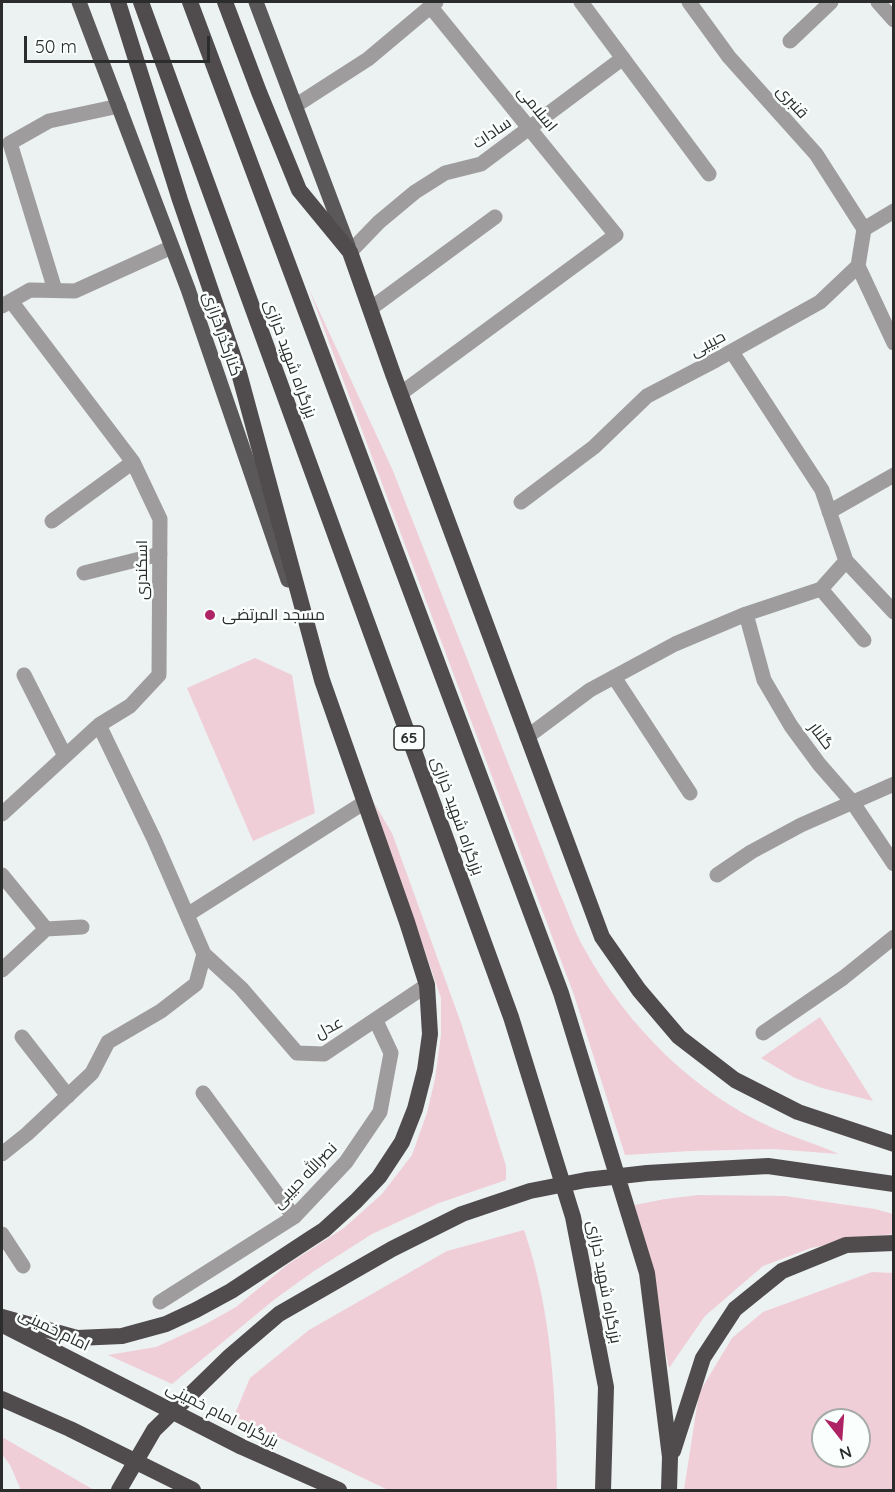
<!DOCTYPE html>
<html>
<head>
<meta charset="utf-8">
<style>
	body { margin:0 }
	#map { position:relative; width:895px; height:1492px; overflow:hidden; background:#ecf1f1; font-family:Quicksand,sans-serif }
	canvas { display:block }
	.frame { position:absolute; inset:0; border:3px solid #2b2d2d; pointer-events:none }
	.north { position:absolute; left:811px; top:1408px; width:60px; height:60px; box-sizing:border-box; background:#fafffe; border:2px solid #a7abaa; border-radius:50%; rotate:163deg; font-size:16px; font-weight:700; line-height:24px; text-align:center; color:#2b2d2d }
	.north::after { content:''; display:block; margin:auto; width:21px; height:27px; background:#ae2364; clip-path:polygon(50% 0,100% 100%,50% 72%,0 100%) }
	.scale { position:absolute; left:24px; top:36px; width:186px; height:27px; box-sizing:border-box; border:3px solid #2b2d2d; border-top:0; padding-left:8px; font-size:18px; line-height:21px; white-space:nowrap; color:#2b2d2d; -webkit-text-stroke:4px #fafffe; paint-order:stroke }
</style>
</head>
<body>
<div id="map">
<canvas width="895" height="1492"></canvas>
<div class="frame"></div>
<div class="north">N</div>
<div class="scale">50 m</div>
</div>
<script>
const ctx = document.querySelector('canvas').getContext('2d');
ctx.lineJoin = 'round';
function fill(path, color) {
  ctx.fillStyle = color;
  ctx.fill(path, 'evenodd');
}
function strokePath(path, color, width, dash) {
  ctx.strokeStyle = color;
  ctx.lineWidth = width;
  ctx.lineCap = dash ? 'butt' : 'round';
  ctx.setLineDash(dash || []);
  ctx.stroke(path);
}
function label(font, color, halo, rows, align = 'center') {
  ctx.font = font + ' Quicksand,Cairo,sans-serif';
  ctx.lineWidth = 5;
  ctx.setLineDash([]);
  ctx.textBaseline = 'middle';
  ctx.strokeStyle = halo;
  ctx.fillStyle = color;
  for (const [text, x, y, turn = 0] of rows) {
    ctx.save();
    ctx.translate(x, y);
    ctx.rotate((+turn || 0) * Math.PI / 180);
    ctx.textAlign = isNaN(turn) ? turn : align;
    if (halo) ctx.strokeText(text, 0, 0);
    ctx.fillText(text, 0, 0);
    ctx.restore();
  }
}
fill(new Path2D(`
	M309,289L393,471L559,892C568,911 574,932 585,950C627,1026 695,1094 775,1129C796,1138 818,1145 839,1154L773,1149L691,1151L625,1155L574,995Z
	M255,658L292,675L315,813L253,841L187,688Z
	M374,803L392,833L461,1023L506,1166V1180L439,1203L372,1234L314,1271L275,1299L172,1384L108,1355L156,1347L204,1325L236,1307L287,1265L344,1228L382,1194L412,1155L427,1113L435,1079L441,1035V998Z
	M820,1017L873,1101L822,1088L795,1078L761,1058Z
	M699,1195L785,1196L875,1209L893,1214V1234L865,1237L811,1248L763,1266L705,1316L669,1368L635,1205L665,1199Z
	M524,1230C553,1314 556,1402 557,1490H388L234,1416L250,1378L309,1330L447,1251Z
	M872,1272L893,1273V1490H684L699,1393L732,1338L763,1312ZM823,1420H859V1456H823Z
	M2,1437L94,1490H21L10,1465L2,1454Z`), '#f0ced8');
strokePath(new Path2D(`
	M581,2L709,174
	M689,2L729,57L816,154L864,229
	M878,2L894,20
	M790,41L831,2
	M295,106L368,59L436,2
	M350,252L379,222L415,192L445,173L481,164L623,58
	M858,266L894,343
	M55,290L10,143L49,121L119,106
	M2,306L30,290L75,291L172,247
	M370,309L495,217
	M400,394L616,235L430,6
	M521,502L594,447L647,396L716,360L820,302L858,266L864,229L894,211
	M829,512L894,475
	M52,521L133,462
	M846,561L894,612
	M84,573L160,554
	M821,589L864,640
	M746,614L764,680L791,726L819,764L853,803L894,864
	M24,675L65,756
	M614,677L690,793
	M527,737L590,690L675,644L746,614L821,589L846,561L822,490L732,352
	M2,814L99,725L130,706L159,675L160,519L133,462L11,301
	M2,875L46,929
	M717,875L751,852L801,825L894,784
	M187,915L365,802
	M204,954L241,988L297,1053L324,1054L427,985
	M2,970L46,929L82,927
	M763,1033L843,978L894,937
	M22,1037L68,1096
	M203,1093L294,1217
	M2,1154L27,1134L92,1073L108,1042L161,1011L196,984L204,954L154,839L99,725
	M2,1234L23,1266
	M160,1302L294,1217L346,1162L380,1112L391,1053L376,1021`), '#9e9c9d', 15);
strokePath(new Path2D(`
	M79,2L188,289L288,580
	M256,2L348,246`), '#5b5859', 15);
strokePath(new Path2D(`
	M141,2L511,1017L573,1217L606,1387L603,1490
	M190,2L561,993L647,1273L670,1457L669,1490
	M225,2L259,92L299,190L350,252L393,374L602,937L639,990L679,1037L735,1080L798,1112L894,1144
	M2,1317L77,1338L122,1336L166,1324L196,1310L231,1291L310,1239L324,1230L356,1201L379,1177L402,1142L415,1109L425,1070L430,1034L427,985L407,922L322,680L239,373L180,200L118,2
	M3,1325L242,1447L339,1490
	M2,1399L70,1429L193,1490
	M673,1451L703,1358L735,1309L782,1271L846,1245L894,1243
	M119,1490L154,1430L230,1356L279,1314L392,1249L462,1214L530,1191L586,1180L647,1173L768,1166L894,1184`), '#504c4d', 16);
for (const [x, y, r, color] of [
	[210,615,6,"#ae2364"]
]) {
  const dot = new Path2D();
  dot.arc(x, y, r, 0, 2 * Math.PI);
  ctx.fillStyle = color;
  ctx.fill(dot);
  strokePath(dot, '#fafffe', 2);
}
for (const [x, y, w] of [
	[409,738,30]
]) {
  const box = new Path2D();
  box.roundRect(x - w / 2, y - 12, w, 24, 4.5);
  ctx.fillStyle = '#fafffe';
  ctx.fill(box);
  strokePath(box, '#2b2d2d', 1.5);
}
label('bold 15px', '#2b2d2d', null, [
	["65",409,738]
]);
label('16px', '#2b2d2d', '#fafffe', [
	["قنبری",792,102,48],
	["اسلامی",537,109,51],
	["سادات",492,133,-34],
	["کنارگذر خرازی",222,334,71],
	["حبیبی",708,344,-28],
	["بزرگراه شهید خرازی",290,359,70],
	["اسکندری",142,570,-90],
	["گلنار",821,736,53],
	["بزرگراه شهید خرازی",457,816,70],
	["عدل",329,1028,-28],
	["نصرالله حبیبی",305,1176,-46],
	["بزرگراه شهید خرازی",604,1282,79],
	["امام خمینی",54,1330,26],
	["بزرگراه امام خمینی",222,1415,27]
]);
label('16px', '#2b2d2d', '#fafffe', [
	["مسجد المرتضی",222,615]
], 'left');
</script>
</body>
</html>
